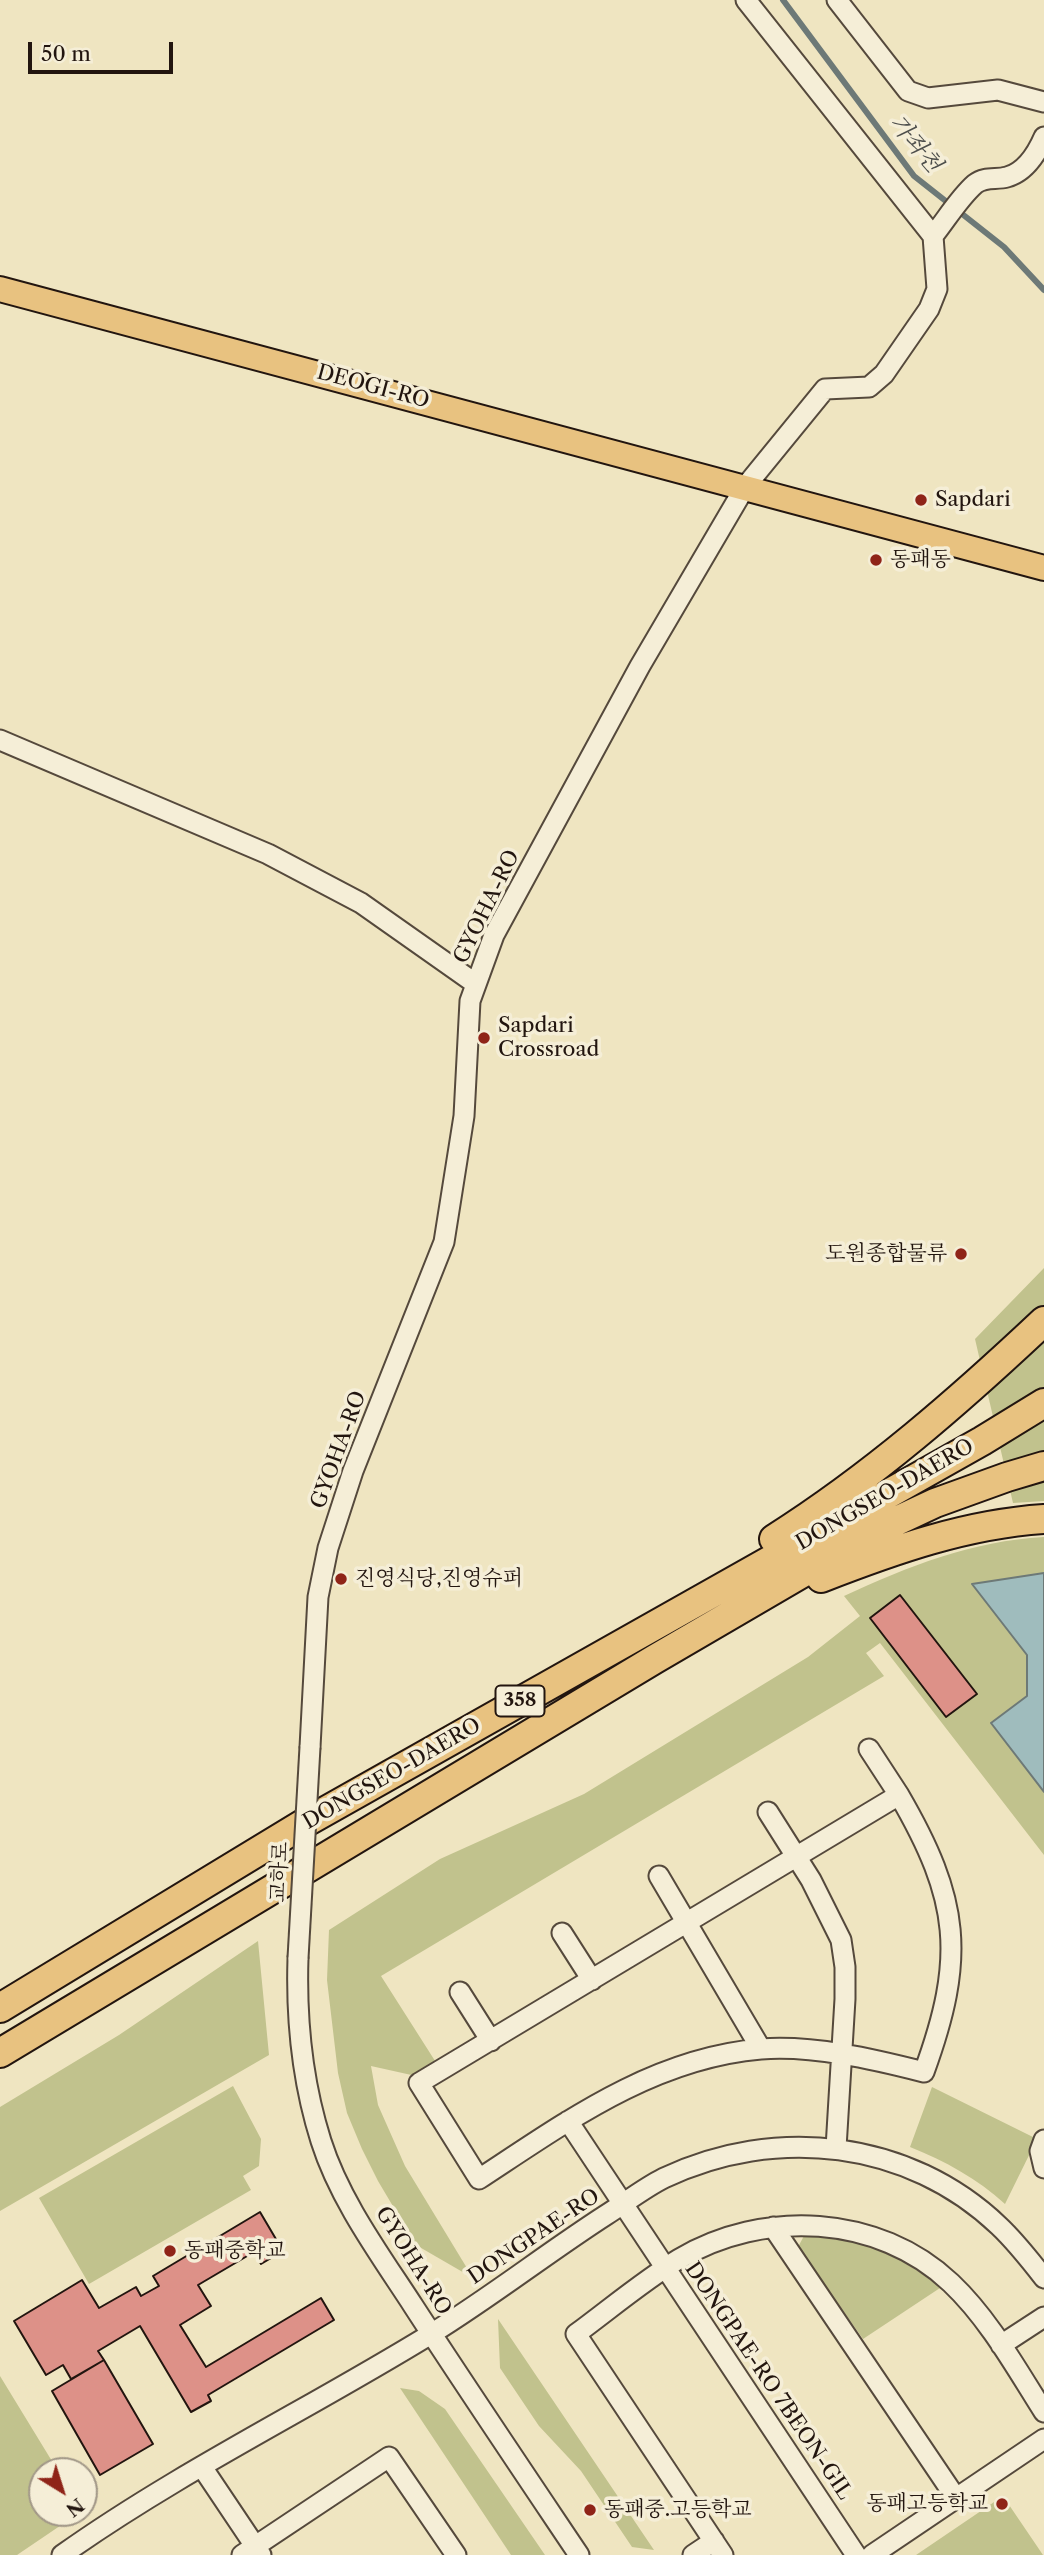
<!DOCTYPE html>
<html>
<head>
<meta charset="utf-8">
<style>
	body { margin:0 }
	#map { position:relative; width:1044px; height:2555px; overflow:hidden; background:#efe5c1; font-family:"Libre Caslon Text",serif }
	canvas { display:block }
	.north { position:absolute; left:28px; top:2457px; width:70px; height:70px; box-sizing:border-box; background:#f5eed7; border:2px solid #a19787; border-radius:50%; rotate:142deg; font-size:19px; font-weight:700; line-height:28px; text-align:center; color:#22150f }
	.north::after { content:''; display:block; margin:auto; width:24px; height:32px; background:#8f2418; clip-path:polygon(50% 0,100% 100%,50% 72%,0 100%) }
	.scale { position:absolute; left:28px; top:42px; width:145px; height:32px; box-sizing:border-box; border:4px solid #22150f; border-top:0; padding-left:9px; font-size:21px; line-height:24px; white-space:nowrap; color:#22150f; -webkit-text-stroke:5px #f5eed7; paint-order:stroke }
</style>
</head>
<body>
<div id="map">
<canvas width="1044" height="2555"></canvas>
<div class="north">N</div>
<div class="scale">50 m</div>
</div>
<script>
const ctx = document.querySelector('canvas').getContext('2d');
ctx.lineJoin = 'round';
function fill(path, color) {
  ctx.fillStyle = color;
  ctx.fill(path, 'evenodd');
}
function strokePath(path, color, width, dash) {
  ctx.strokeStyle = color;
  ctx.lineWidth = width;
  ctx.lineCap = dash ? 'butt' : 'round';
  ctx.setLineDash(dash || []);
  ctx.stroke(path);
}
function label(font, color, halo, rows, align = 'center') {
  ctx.font = font + ' "Libre Caslon Text","Noto Serif KR",serif';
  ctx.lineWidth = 7;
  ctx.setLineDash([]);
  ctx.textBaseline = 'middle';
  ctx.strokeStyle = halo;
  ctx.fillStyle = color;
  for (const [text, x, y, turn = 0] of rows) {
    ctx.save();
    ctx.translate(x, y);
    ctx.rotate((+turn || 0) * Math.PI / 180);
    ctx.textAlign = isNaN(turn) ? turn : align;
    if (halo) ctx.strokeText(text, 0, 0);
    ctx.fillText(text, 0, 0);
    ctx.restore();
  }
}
fill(new Path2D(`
	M1044,1268V1501L1013,1503L975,1339Z
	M1044,1537V1855L880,1643L866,1653L884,1676L381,1976L437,2064L416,2076L371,2066L378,2105L405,2166L473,2278L416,2245L378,2181L362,2149L347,2113L338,2073L327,1980L329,1930L440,1859L584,1794L808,1657L860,1616L844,1596C909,1566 972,1541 1044,1537Z
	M258,1941L269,2055L0,2211V2107L119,2035Z
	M233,2086L261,2139L259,2166L243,2176L251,2190L89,2284L39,2198Z
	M932,2087L1037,2139L1005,2204C978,2179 945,2161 910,2147Z
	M805,2234C859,2240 898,2252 940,2288L863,2339L798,2247Z
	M498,2319L654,2550L632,2547L581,2471L539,2426L500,2368Z
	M0,2376L58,2471H42V2513H79L17,2555H0Z
	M400,2388L419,2391L445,2409L545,2555H511Z
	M1003,2496L1043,2555H916Z`), '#c1c28d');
const water = new Path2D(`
	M1044,1573V1792L991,1723L1027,1696V1655L972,1584Z`);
fill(water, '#9fbcbd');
strokePath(water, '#6d7977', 2);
strokePath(new Path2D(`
	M783,0L914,176L1004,247L1044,290`), '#6d7977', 6);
const building = new Path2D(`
	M900,1595L977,1694L946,1717L870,1618Z
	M260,2212L283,2251L261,2264L254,2252L198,2285L211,2306L180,2325L206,2367L321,2298L334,2320L208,2395L211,2401L191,2412L140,2326L98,2351L104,2360L71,2379L63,2365L46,2375L14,2321L82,2280L99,2308L136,2287L141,2296L159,2286L153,2276Z
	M104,2360L153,2444L100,2475L52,2391Z`);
fill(building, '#dd9188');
strokePath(building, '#22150f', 2);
const minor = new Path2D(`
	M746,0L933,236
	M837,0L908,91L928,98L998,90L1044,102
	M0,740L268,854L361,903L476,984
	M310,1747L318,1597L328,1548L353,1471L444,1242L464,1116L470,1001L494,935L640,666L745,487L825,389L869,387L884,374L929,309L937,289L933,236C946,220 959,198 975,184C985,176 996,180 1007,177C1025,172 1037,153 1044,137
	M869,1749L899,1795
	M899,1795C960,1900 966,1957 924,2072C873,2059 813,2045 761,2049C653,2058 566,2122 479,2179L419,2083Z
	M768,1812L811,1880L841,1940L845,1967V1999L836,2148
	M659,1876L761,2049
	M562,1933L592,1980
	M298,1958C296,2021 302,2081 321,2141C340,2201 381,2256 414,2307C468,2390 524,2473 579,2555
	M460,1992L491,2041
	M568,2121L856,2555
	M1044,2140L1040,2151L1044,2168
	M773,2227L956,2498
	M1001,2345L1044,2317
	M202,2467L261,2555
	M62,2555C179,2472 309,2409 431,2334C491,2297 547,2253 606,2215C625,2203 644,2188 664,2178C775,2125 909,2140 999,2226C1016,2242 1030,2260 1044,2278
	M242,2555L389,2457L456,2555
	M693,2555L714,2541
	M723,2555L576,2334C610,2309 643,2281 679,2259C763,2209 878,2214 951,2283C989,2319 1016,2368 1044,2412
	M872,2555L1044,2439`);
const major = new Path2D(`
	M0,289L1044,568`);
const highway = new Path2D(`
	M774,1539C872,1477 960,1400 1044,1321
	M821,1578C893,1550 966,1524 1044,1519
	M0,2008L308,1821L982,1441L1044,1403
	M0,2053L655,1659L871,1533L935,1503L1007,1477L1044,1466`);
strokePath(minor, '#55493c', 23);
strokePath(major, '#22150f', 28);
strokePath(highway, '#22150f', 32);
strokePath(minor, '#f5eed7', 19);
strokePath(major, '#e8c280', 24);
strokePath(highway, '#e8c280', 28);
const minorBridge = new Path2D(`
	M298,1958L310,1747`);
strokePath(minorBridge, '#55493c', 23, []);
strokePath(minorBridge, '#f5eed7', 19);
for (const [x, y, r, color] of [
	[921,500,7,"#8f2418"],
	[876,560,7,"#8f2418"],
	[484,1038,7,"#8f2418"],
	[961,1254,7,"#8f2418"],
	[341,1579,7,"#8f2418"],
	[170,2251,7,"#8f2418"],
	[1002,2504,7,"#8f2418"],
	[590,2510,7,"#8f2418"]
]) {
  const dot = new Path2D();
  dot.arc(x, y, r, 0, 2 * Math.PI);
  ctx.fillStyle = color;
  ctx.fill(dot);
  strokePath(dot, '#f5eed7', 2.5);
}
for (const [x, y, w] of [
	[520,1701,49]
]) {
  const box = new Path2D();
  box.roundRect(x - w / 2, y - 15.5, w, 31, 5);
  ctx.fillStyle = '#f5eed7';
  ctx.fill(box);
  strokePath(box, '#22150f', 2);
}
label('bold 19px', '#22150f', null, [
	["358",520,1701]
]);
label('21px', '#22150f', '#f5eed7', [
	["DEOGI-RO",373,387,15],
	["GYOHA-RO",487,907,-64],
	["GYOHA-RO",339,1450,-70],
	["DONGSEO-DAERO",885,1495,-30],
	["DONGSEO-DAERO",392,1774,-30],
	["교하로",280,1872,-87],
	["DONGPAE-RO",534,2237,-34],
	["GYOHA-RO",413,2261,58],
	["DONGPAE-RO 7BEON-GIL",768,2381,56]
]);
label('21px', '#22150f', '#f5eed7', [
	["Sapdari",935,500],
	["동패동",890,560],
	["Sapdari",498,1026],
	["Crossroad",498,1050],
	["도원종합물류",947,1254,"right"],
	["진영식당,진영슈퍼",355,1579],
	["동패중학교",184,2251],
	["동패고등학교",988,2504,"right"],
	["동패중.고등학교",604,2510]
], 'left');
label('italic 23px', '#4e4f4c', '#f5eed7', [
	["가좌천",915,144,50]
]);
</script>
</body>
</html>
